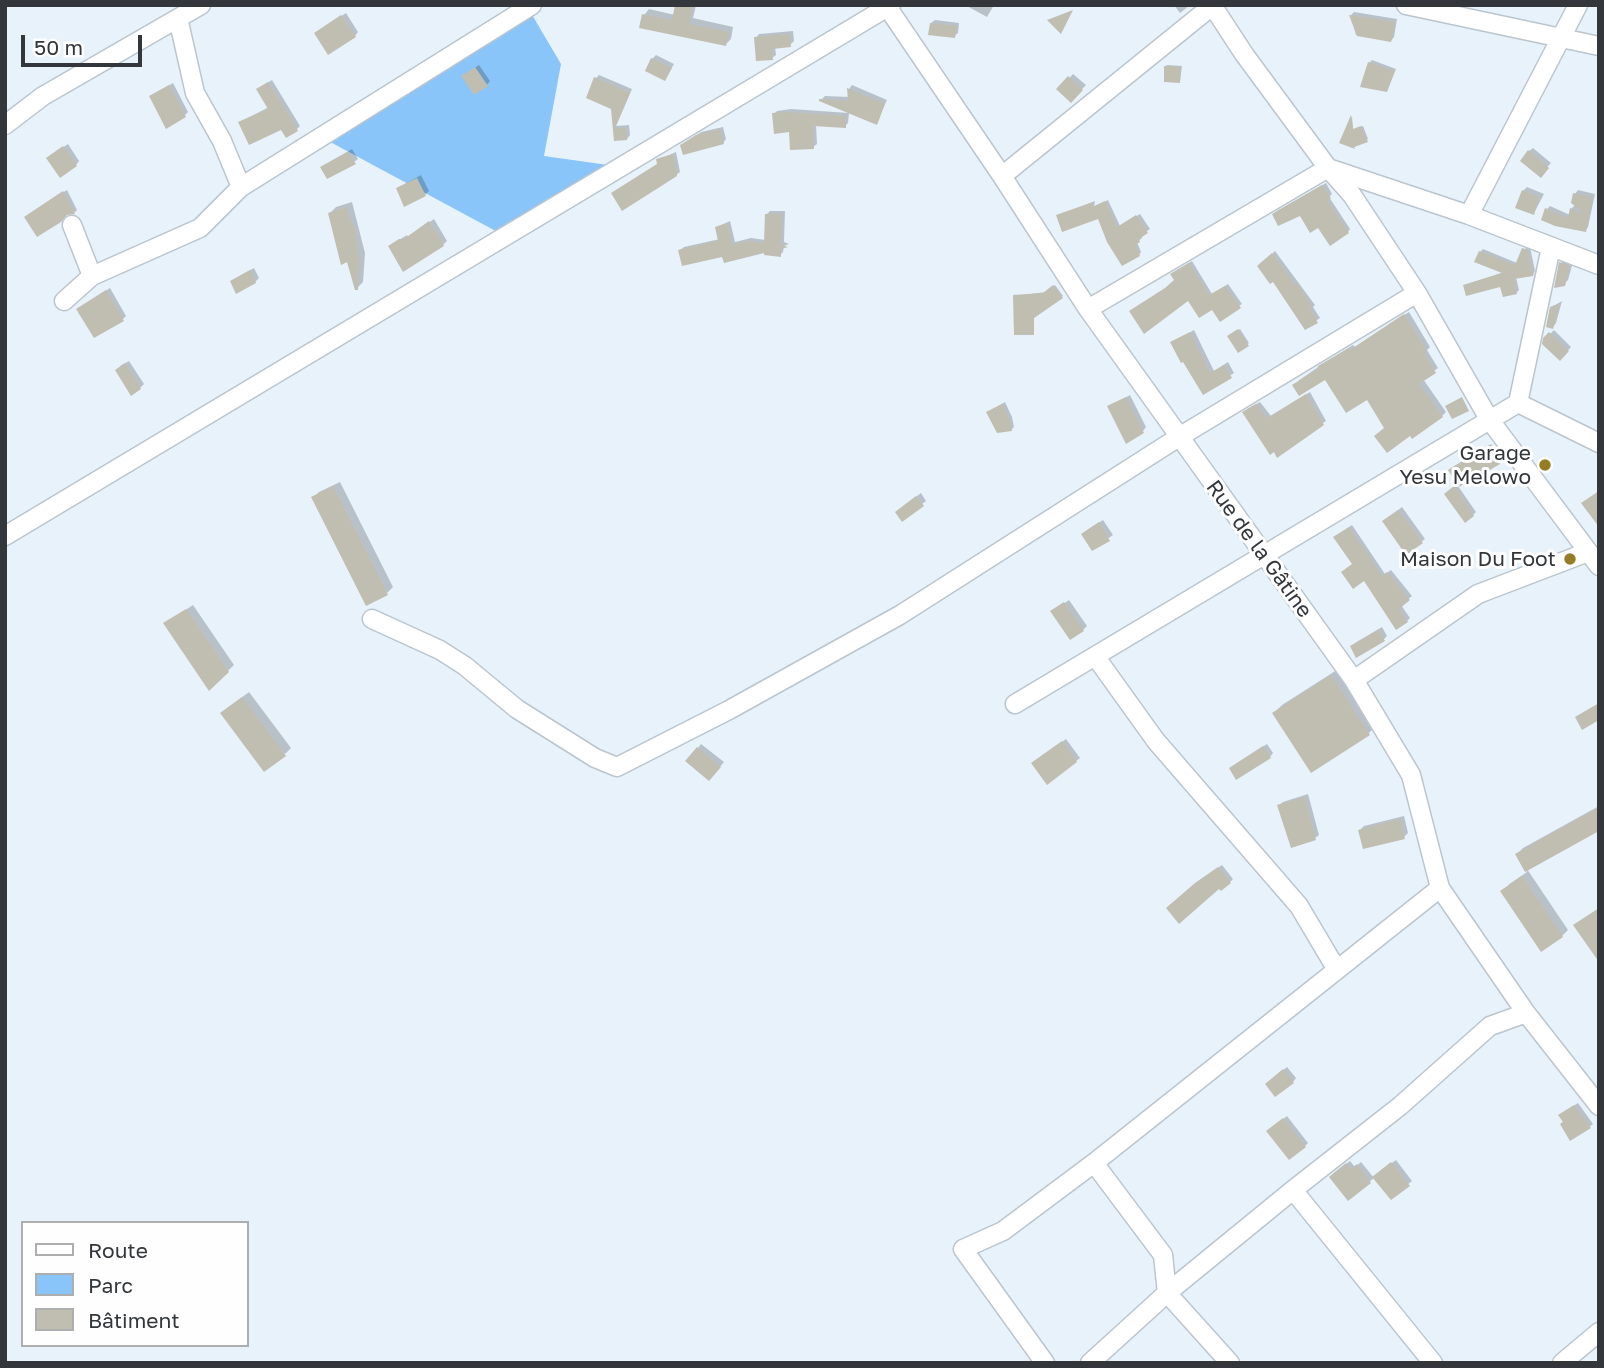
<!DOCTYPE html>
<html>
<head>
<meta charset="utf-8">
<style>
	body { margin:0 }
	#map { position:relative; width:1604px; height:1368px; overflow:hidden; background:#e7f2fb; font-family:"Golos Text",sans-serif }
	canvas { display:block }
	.frame { position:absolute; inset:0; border:7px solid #33373b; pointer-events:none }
	.legend { position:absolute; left:21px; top:1221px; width:228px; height:126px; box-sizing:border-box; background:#fefefe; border:2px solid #adaeb0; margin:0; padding:9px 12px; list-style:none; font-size:21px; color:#33373b }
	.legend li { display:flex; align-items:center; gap:14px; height:35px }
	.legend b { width:35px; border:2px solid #adaeb0 }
	.scale { position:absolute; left:21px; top:35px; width:121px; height:32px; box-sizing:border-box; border:4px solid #33373b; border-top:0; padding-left:9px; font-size:21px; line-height:24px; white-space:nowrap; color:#33373b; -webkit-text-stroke:5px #fefefe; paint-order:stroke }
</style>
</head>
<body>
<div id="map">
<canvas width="1604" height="1368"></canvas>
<div class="frame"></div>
<ul class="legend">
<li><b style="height:9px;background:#fff"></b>Route</li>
<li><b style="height:19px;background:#89c5f8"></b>Parc</li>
<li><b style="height:19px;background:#c0bdb1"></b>Bâtiment</li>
</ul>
<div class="scale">50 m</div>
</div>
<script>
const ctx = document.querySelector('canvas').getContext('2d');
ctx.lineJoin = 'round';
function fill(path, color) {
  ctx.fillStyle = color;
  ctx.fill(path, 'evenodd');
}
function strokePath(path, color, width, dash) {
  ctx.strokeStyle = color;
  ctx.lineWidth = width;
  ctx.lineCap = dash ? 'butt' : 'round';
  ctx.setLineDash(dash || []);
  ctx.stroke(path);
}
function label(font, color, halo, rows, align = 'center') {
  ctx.font = font + ' "Golos Text",sans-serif';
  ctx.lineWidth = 6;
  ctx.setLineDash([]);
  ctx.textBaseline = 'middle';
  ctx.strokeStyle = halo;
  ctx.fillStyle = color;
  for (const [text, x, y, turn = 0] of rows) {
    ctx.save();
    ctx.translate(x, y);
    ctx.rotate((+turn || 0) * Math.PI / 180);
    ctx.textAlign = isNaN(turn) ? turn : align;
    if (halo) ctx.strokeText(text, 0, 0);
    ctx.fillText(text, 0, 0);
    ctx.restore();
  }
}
fill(new Path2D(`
	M528,8L561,64L544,156L622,167L505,236L321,137Z`), '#89c5f8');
fill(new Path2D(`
	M677,5H696L693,18L733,27L731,39L726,44L644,15L649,9L675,15Z
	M965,5H994L987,17Z
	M1174,5H1190L1180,13Z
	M1354,12L1397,19L1394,37L1391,41L1356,35L1351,15Z
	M346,13L358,32L355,36L320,30Z
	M935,20L959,23L958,33L954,36L931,23Z
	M793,31L794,41L790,45L775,47L776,55L772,58L756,38L759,34Z
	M656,55L674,64L665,79L652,59Z
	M1372,60L1396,69L1387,90L1369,63Z
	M479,65L490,81L487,85L467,73Z
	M1167,65L1182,66L1180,81L1166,66Z
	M1073,74L1086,85L1071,101L1059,89Z
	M599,75L632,89L616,126L629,125L630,135L627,139H615L613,108L596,78Z
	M272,80L300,126L297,129L240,122L269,107L262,86Z
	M173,83L188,112L185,115L151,96Z
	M852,85L887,100L876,123L821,100L825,96L850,97L849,89Z
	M791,109L849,113L848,123L845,126L816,124L817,144L813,147L774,114L777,111Z
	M1352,116L1353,129L1363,126L1368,139L1354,147L1342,142Z
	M723,127L726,139L723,143L686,142L701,132Z
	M68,144L79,161L76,165L52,155Z
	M1533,148L1551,163L1540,175L1529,151Z
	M352,149L358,159L354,162L322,167Z
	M676,152L680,172L676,175L659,164L658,160Z
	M421,175L429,191L425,195L398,188Z
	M1326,183L1332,194L1329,197L1350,229L1348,232L1300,214L1277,211Z
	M1527,187L1544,194L1534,213L1523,191Z
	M67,190L77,210L74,213L29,214Z
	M1578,190L1595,194L1588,227L1585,231L1547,209L1550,206L1570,215L1571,209L1576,204L1575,194Z
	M1108,200L1120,226L1140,214L1150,229L1141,235L1142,238L1137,242L1141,252L1139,255L1099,217L1058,216L1095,201L1094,207Z
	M352,202L365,253L363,282L357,288L349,260L330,213L336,207Z
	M770,211H785L784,242L789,244L784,246L783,252L780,255L766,251L724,255L680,250L684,247L720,239L717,227L730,221L735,242L751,238L766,240L767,214Z
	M434,219L447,241L443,245L394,243L407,235L408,237Z
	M1527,246L1530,247L1535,271L1532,274L1516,277L1519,290L1516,293L1501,284L1465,285L1504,272L1480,252L1483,249L1517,263Z
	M1275,251L1315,305L1313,307L1320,318L1305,328L1274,279L1259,266Z
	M1565,259L1573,262L1568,280L1564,284L1561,263Z
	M1192,261L1212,294L1228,284L1242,304L1239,306L1212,307L1189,298L1170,285L1176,280L1175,271Z
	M254,268L259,278L255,282L236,278Z
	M1055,285L1063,296L1034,316V333L1015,296L1046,292Z
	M110,288L126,316L123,319L82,306Z
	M1562,301L1556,323L1553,327L1552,307Z
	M1409,312L1430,347L1427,350L1438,368L1423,379L1446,412L1442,416L1386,427L1368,398L1326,378L1298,381L1324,363L1353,345L1355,347Z
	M1240,329L1249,343L1238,351L1229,337Z
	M1194,330L1214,371L1228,362L1234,373L1204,392L1172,343Z
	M1554,330L1571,347L1560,359L1545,339Z
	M129,361L144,384L140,388L120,366Z
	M1310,392L1326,421L1278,455L1247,409L1260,402L1271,416Z
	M1130,395L1146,427L1143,431L1109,407Z
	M1005,402L1012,417L1014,427L1011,430L988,412Z
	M1491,444L1501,460L1487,466L1458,486L1476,512L1473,515L1449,491L1459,484L1453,467Z
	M340,482L393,587L387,593L313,498L319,492Z
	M921,493L926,501L902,519L901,508Z
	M1402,507L1425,539L1421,542L1388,518Z
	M1103,520L1113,535L1093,549L1087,530Z
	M1352,525L1385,574L1391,570L1412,596L1401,605L1410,618L1407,621L1364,579L1353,563L1339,534Z
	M1069,600L1087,626L1083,630L1054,611Z
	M193,605L234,665L209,689L166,623Z
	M1382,627L1387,636L1384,639L1355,643Z
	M1340,668L1377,725L1369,733L1274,713L1282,705Z
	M249,692L291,748L285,754L229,707Z
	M1066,739L1080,758L1076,761L1037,760Z
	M701,744L724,762L713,775L698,748Z
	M1267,744L1273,753L1270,757L1231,768Z
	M1308,794L1319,835L1315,838L1279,805L1283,802Z
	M1599,806V829L1527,869L1568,930L1562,936L1508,885L1527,872L1517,854L1523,848Z
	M1404,816L1408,833L1404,837L1360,830L1364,826Z
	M1222,865L1233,879L1230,882L1200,880Z
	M1287,1067L1296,1078L1293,1082L1271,1080Z
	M1578,1103L1593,1124L1589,1127L1565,1122L1564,1112Z
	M1287,1116L1308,1143L1305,1146L1272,1128Z
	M1396,1160L1412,1181L1391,1198L1378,1173Z
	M1350,1161L1355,1167L1361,1162L1374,1178L1348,1199L1334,1173Z`), '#0003');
fill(new Path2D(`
	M675,5H693L689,24L729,32L726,46L639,28L642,14L672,20Z
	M1073,10L1061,34L1047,20Z
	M341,15L356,37L328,55L314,33Z
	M1349,15L1395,22L1391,42L1357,36Z
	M930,23L957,26L955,38L928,35Z
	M789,34L791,47L772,49L773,60L756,61L754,37Z
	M651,58L672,68L665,81L645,71Z
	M1368,62L1395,71L1387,92L1360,87Z
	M1164,66L1181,67L1180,83L1164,82Z
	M475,67L488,86L474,95L461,76Z
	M1068,76L1083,90L1071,103L1056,89Z
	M594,77L630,93L615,128H626L627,140L614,141L611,109L586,98Z
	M268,82L298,131L286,138L281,130L249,145L238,122L268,109L256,89Z
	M169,85L186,117L166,129L149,96Z
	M847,88L885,104L877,125L819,101V99L848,101Z
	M786,112L846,116V128L813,126L814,149L790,150L789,132L774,134L772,113Z
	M1351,115L1353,129L1361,126L1368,142L1354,147L1355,149L1339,143Z
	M720,129L724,144L683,155L680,145L696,135Z
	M63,146L77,166L60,178L46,158Z
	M1528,150L1549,168L1541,178L1520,161Z
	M347,152L356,164L327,179L320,167Z
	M673,154L677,176L622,211L611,193L657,164L656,159Z
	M417,178L426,196L404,207L396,188Z
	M1322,185L1331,198L1327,201L1349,233L1330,246L1318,228L1310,233L1300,216L1278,226L1272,214Z
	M1522,190L1539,197L1534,215L1515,208Z
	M63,191L75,214L67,215L61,222L37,237L24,217Z
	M1573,193L1593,197L1586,232L1555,226L1541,220L1545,208L1568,218L1570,208L1585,214L1571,203Z
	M1105,201L1117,227L1136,215L1148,233L1139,239L1140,242L1135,245L1140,256L1122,266L1107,242L1098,219L1062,232L1056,215L1093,202L1092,207Z
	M346,207L355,230L359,260L358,290H355L347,262L341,265L328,213Z
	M765,214H782L781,245L788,247L781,249V257L764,255V253L724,263L722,257L682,266L678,250L718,241L715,227L727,223L732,245L747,241L764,243Z
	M429,221L444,246L403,272L388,246L399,239H404Z
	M1522,248L1528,250L1531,271L1534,272L1533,276L1514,279L1517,294L1503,297L1500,287L1466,296L1463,285L1502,273L1474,262L1479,251L1515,265Z
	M1272,253L1295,285L1297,283L1313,309L1311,311L1318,323L1305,330L1273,282L1270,284L1257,266Z
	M1559,262L1570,266L1565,286L1554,288Z
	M1189,263L1209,295L1225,286L1241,308L1220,322L1212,310L1199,318L1188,301L1144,334L1129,311L1165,288L1174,280L1170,274Z
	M250,270L256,283L236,294L230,281Z
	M1053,285L1063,298L1034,318V335H1014L1013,295L1043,293Z
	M106,290L124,321L94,338L76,309Z
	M1560,303L1553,329L1546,327L1550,307Z
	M1404,314L1427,352L1424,354L1436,373L1419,384L1443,417L1412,439L1410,436L1387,453L1374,436L1384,428L1367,400L1346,413L1325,380L1299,396L1292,385L1318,369V366L1349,348L1350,350Z
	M1238,329L1249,346L1238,353L1227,336Z
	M1190,332L1210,373L1224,365L1232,378L1203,395L1183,362L1181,363L1170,342Z
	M1549,332L1569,351L1560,361L1542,344L1543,338Z
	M125,363L141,389L131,396L115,370Z
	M1306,394L1324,425L1277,458L1274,452L1270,455L1242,412L1256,404L1267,418Z
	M1126,397L1144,433L1126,444L1107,406Z
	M1462,397L1469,411L1452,419L1445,406Z
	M1002,404L1010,421L1012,431L997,433L986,412Z
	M1487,446L1500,464L1488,471L1486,469L1459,487L1448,470Z
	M333,486L388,595L366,606L311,497Z
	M1454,486L1474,516L1465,523L1444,494Z
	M1599,491V527L1581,503Z
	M916,496L924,506L902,522L895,512Z
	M1398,510L1423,543L1406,555L1382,521Z
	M1099,522L1110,541L1092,551L1081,534Z
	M1349,527L1382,576L1387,572L1410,600L1399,609L1408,622L1396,630L1364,581L1353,589L1341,572L1352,564L1333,537Z
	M1064,602L1084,631L1070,640L1050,611Z
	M186,609L229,672L209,691L163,623Z
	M1378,630L1385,641L1356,658L1350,646Z
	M1331,675L1370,735L1311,773L1272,713Z
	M242,697L286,756L264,772L220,713Z
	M1599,703V720L1582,730L1575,717Z
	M1062,741L1077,762L1047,785L1031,763Z
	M1263,746L1271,758L1236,780L1229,768Z
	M697,747L721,767L709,781L685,761Z
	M1304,797L1316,840L1291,848L1277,805Z
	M1599,807V831L1525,872L1515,854Z
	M1400,819L1405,839L1363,849L1358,830Z
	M1218,867L1231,883L1221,891L1219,889L1179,924L1166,908L1195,883Z
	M1522,876L1563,937L1541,952L1500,891Z
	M1599,908V962L1573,925Z
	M1283,1069L1294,1083L1275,1097L1265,1084Z
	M1574,1105L1591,1128L1570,1141L1560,1124L1563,1122L1558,1115Z
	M1283,1118L1306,1147L1289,1160L1266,1131Z
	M1391,1162L1410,1186L1391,1200L1372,1177Z
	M1346,1163L1351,1169L1357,1164L1371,1183L1348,1201L1329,1177Z`), '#c0bdb1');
const minor = new Path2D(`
	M886,5L1002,176L1088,309L1354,680L1411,775L1440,888L1526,1013L1599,1106
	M1212,5L1244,54L1328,168L1352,195L1417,293L1489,419L1599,566
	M1406,5L1599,46
	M178,18L195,93L222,141L241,187
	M5,125L43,96L201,5
	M1002,176L1212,6
	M1469,215L1578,5
	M72,225L92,276
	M64,301L92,276L200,228L241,187L532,5
	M1088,309L1328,168L1469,215L1599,265
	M1518,403L1551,247
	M5,536L891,5
	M372,619L440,650L465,666L517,709L595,758L617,767L729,710L900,615L1179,437L1417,293
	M1095,656L1156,741L1299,906L1337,970
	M1354,680L1478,594L1588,552
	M1015,704L1518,403L1599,443
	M1094,1163L1163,1255L1167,1293L1230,1363
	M1293,1190L1433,1363
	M1045,1363L963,1249L1003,1231L1094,1163L1440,888
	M1090,1363L1167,1293L1293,1190L1400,1106L1490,1026L1526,1013
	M1562,1363L1599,1332`);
strokePath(minor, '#bbc5ce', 21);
strokePath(minor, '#fff', 18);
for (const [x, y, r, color] of [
	[1545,465,7,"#957d25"],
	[1570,559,7,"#957d25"]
]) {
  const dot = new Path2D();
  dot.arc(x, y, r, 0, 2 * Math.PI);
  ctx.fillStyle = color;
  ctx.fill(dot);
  strokePath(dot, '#fefefe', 2.5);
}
label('21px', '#33373b', '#fefefe', [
	["Garage",1531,453],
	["Yesu Melowo",1531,477],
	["Maison Du Foot",1556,559]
], 'right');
label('21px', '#33373b', '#fefefe', [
	["Rue de la Gâtine",1259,549,54]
]);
</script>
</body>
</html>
